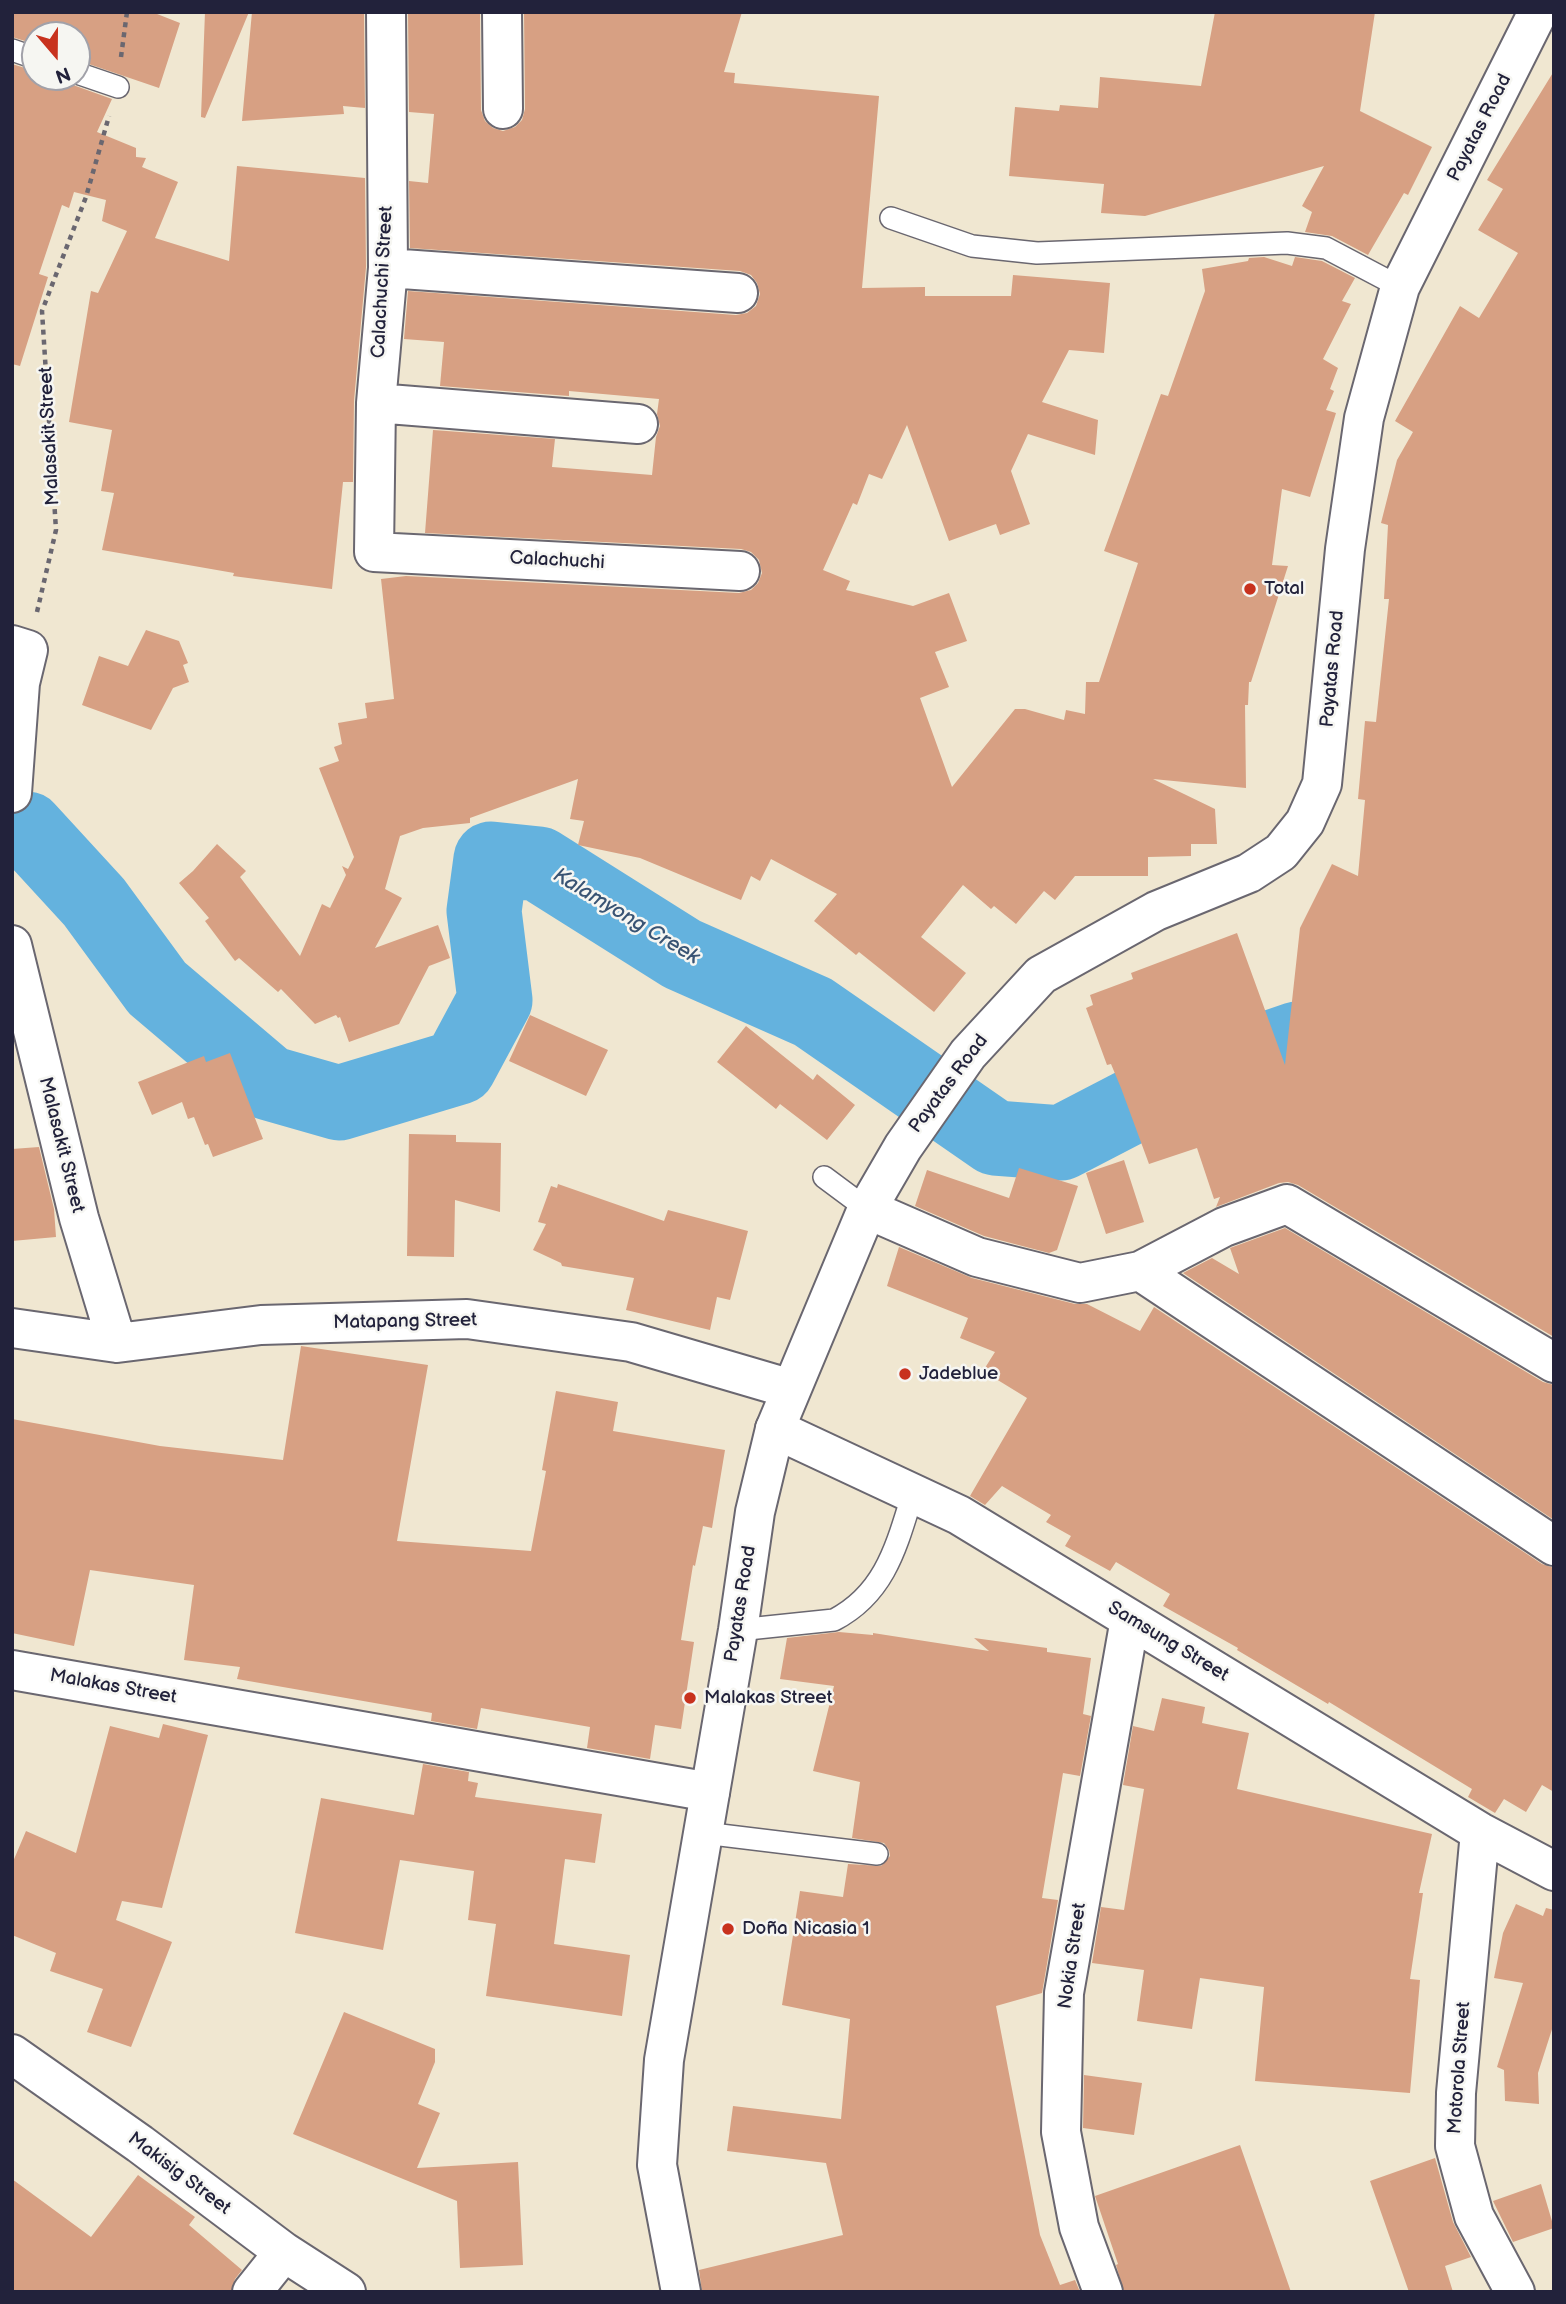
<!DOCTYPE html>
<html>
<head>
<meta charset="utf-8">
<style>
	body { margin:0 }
	#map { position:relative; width:1566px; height:2304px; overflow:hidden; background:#f0e7d1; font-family:"Balsamiq Sans",sans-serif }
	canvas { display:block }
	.frame { position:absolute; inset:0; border:14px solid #22223b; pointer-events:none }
	.north { position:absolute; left:21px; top:21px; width:70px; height:70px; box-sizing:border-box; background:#f6f6f2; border:2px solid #a1a1a9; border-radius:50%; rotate:160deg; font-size:19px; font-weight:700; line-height:28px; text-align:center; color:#22223b }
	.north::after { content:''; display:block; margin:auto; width:24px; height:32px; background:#c8321e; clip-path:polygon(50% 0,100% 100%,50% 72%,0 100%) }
</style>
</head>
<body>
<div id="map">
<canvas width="1566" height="2304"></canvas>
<div class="frame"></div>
<div class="north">N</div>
</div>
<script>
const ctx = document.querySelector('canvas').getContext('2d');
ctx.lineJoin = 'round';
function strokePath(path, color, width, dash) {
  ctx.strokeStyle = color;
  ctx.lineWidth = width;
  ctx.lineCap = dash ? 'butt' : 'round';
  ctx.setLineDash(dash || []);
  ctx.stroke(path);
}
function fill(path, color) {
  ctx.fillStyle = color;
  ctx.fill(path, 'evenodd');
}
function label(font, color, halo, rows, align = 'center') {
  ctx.font = font + ' "Balsamiq Sans",sans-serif';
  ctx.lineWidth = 5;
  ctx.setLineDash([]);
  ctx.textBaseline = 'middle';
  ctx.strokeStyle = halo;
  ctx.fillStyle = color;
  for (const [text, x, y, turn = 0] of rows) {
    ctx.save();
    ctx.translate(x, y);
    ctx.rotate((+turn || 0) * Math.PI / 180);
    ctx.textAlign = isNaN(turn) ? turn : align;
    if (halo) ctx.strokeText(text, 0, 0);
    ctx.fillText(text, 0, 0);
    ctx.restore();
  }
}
strokePath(new Path2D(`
	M12,828L27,829L94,902L157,988L269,1083L339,1103L459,1067L495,1000L484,911L491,859L539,864L682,954L813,1012L995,1138L1061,1143L1192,1075L1297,1039H1392`), '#64b2de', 75);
fill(new Path2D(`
	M12,12H152L180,23L159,88L77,60V35H35V44L12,37Z
	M205,12H249L205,118L201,117Z
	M252,12H364L365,108L343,106L344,114L242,121Z
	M408,12H480L481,110L485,121L493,128L503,131L515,127L522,120L525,109L524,12H742L724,72L735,73L734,83L879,96L862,288L925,287V296H1011L1013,275L1110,283L1104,353L1069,350L1042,402L1098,420L1095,455L1028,434L1011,471L1030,524L1000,535L996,524L949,541L907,425L882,479L869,474L857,505L853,503L823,570L850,581L846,590L913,606L949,593L967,641L935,652L949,687L920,698L952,787L1015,709H1025L1064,720L1066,710L1085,714L1086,682H1099L1138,563L1104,551L1161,394L1168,396L1205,291L1202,269L1248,261L1249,258L1264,257L1292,266L1295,257L1322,261L1355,278L1342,301L1351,304L1323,359L1338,368L1330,389L1334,391L1326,410L1336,413L1310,497L1282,489L1272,565L1288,566L1251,682H1249L1248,705H1245L1246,788L1153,779L1215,809L1217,844H1191V856L1148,857V876H1075L1055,900L1044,891L1016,924L994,906L991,909L963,885L921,937L966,973L934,1012L859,952L856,955L814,921L837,894L771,859L760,881L751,876L741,900L640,858L578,845L584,821L570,819L578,779L470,818V823L423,828L400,836L385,889L402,898L375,948L438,925L450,958L429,966L399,1024L349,1042L340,1017L338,1018L336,1015L315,1024L281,989L278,992L239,958L235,961L205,921L209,918L179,883L193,871L217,844L246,871L240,877L300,956L322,904L330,908L346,875L342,866L348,869L354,857L319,768L339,761L334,747L342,744L338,723L367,718L365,703L394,699L381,579L406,576L739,593L751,590L758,583L762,573L759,560L751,552L741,549L425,533L433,430L555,439L552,467L652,475L656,437L660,426L657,414L659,399L569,391V396L440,386L444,342L404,339L408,291L736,315L747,313L756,306L760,294L757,283L751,275L740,271L410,248L409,181L428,183L434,114L409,112Z
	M1215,12H1375L1360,111L1432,147L1408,195L1404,193L1368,255L1332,236L1305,232L1312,212L1302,206L1324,166L1145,216L1101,213L1104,184L1009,176L1015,107L1059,111L1060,105L1098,108L1100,77L1201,86Z
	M12,64L35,71V77H65L73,85L112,99L97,132L136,148V157L146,158L142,167L178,182L155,238L229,261L237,166L365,178L366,267L354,401L353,482H343L332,589L233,576L234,573L102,550L114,493L101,491L112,430L69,422L91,291L98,293L127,231L102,221L106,200L74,192L69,208L62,205L39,274L48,277L20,366L12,364Z
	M1554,71V1337L1298,1185L1288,1182L1279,1183L1216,1207L1220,1197L1214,1199L1197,1148L1149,1164L1121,1088L1111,1064L1107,1065L1086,1008L1093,1005L1090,995L1133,979L1131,973L1237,933L1285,1065L1300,928L1332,864L1358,876L1365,800L1358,799L1365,721L1376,722L1389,599H1384L1388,525L1381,523L1397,460L1413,432L1395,421L1460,306L1479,318L1518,253L1478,230L1503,189L1487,180Z
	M146,630L179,641L188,663L183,665L189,682L173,688L151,730L82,705L99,656L128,666Z
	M530,1015L608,1050L586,1096L509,1061Z
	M746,1026L813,1080L817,1074L855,1105L827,1140L780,1104L776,1109L717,1062Z
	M230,1053L263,1139L213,1157L208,1144L205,1145L194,1117L188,1119L182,1102L152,1115L138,1082L204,1056L206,1062Z
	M409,1134L456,1135V1142L501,1143L500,1212L455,1200L454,1257L407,1256Z
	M39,1147L54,1209L56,1237L12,1241V1149Z
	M1124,1160L1144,1222L1106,1234L1086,1173Z
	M1019,1168L1078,1186L1057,1250L1049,1253L984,1236L915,1206L927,1170L1009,1198Z
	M558,1184L664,1221L668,1210L748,1231L730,1300L717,1297L710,1330L626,1310L634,1278L562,1266L561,1263L533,1250L546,1224L538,1222L551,1186L557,1188Z
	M1285,1228L1543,1382L1554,1385V1520L1183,1273L1212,1258L1239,1274L1230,1248Z
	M899,1247L972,1278L1075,1304H1087L1140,1331L1154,1307L1542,1564L1554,1568V1792L1542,1785L1526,1812L1504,1799L1495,1813L1468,1797L1472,1789L1329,1702L1328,1704L1237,1650L1238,1648L1163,1606L1170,1594L1116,1562L1110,1571L1065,1546L1071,1536L1046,1522L1051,1515L1002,1486L985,1505L970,1496L1027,1398L983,1371L995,1352L960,1338L968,1318L887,1286Z
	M301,1346L428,1365L397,1541L531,1551L546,1471L542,1470L556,1391L618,1402L613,1431L725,1450L712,1528L703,1526L695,1566L693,1565L681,1640L694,1642L681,1729L655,1725L650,1759L587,1748L590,1727L481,1708L477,1729L431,1721L432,1713L237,1679L240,1667L184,1660L194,1585L90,1570L74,1646L12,1633V1419L160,1446L283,1460Z
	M839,1632L873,1635V1633L989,1651L974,1638L1047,1648V1652L1091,1658L1083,1714L1091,1716L1080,1776L1063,1773L1042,1898L1058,1900L1042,1993L996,2006L1040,2235L1060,2285L1075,2280L1080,2292H702L699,2270L843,2235L826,2163L727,2151L733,2106L841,2119L850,2019L782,2005L800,1891L843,1897L848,1864L881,1866L890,1856L889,1850L884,1843L852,1838L860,1782L813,1771L834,1686L780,1679L787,1638Z
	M1162,1698L1205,1707L1202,1723L1249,1733L1237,1789L1432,1834L1419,1893H1423L1410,1979L1420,1980L1410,2093L1255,2081L1264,1987L1200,1978L1192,2029L1137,2021L1144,1970L1092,1963L1101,1907L1124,1910L1144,1789L1123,1785L1133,1726L1154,1731Z
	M163,1724L208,1735L162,1908L122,1901L116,1920L172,1942L131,2047L87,2032L103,1989L50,1971L56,1953L12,1935V1864L26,1831L76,1853L110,1726L159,1738Z
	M423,1764L469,1772L468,1781L478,1783L475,1797L602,1814L595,1863L565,1859L554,1944L630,1955L622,2016L486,1996L496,1924L468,1920L474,1871L400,1860L383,1950L295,1933L321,1798L414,1815Z
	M1516,1904L1543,1916L1546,1908L1554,1910V2023L1538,2073L1539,2104L1505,2101L1504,2070L1497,2067L1523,1983L1494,1978L1503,1933Z
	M344,2012L435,2049V2062L418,2104L440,2113L417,2168L518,2162L523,2265L460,2268L457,2201L293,2134Z
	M1084,2075L1142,2083L1134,2135L1083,2128Z
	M1240,2145L1291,2292H1124L1116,2265L1118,2264L1095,2196Z
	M1435,2158L1453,2222L1471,2257L1445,2266L1453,2292H1409L1370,2181Z
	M138,2175L195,2217L189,2225L242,2270L235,2279L231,2292H12V2179L91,2237Z
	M1541,2184L1554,2228L1513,2242L1493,2201Z`), '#d7a083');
const lane = new Path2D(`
	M12,50L35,58
	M77,73L118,87
	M891,218L972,246L1037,253L1287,243L1326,248L1400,287
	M824,1177L867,1209
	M738,1630L834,1620C886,1593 897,1544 913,1493
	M704,1833L877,1854`);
const street = new Path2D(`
	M386,12L388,268L376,403L374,552L740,571
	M502,12L503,109
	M388,268L738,293
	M376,403L638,424
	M12,645L28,650L20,683L12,793
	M12,945L79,1218L117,1343
	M867,1209L977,1257L1080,1283L1140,1271L1224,1227L1287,1204L1554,1363
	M1140,1271L1554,1546
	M12,1328L117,1343L261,1325L467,1319L631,1342L791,1389
	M775,1429L959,1515L1480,1832L1554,1871
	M12,1670L710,1792
	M1480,1832L1456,2093L1455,2146L1474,2216L1515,2292
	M12,2054L140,2144L284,2252L346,2292
	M252,2292L284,2252
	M1103,2292L1079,2227L1061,2132L1064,1993L1130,1619`);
const primary = new Path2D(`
	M681,2292L657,2165L664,2060L738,1630L755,1512L775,1429L867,1209L903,1147L968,1054L1041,975L1156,911L1249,873L1281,852L1305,822L1322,784L1345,549L1364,418L1400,287L1538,12`);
strokePath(lane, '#6a6770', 24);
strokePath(street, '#6a6770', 42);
strokePath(primary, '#6a6770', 42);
strokePath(new Path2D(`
	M121,57L127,12
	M37,612L56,530L42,311L86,197L109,116`), '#6a6770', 4.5, [5, 5]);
strokePath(lane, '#fff', 21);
strokePath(street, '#fff', 38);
strokePath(primary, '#fff', 38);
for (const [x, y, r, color] of [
	[1250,589,7,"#c8321e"],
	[905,1374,7,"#c8321e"],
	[690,1698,7,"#c8321e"],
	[728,1929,7,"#c8321e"]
]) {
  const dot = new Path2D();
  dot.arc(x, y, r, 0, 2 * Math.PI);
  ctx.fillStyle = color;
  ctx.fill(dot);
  strokePath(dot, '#f6f6f2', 2.5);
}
label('19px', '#22223b', '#f6f6f2', [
	["Payatas Road",1480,128,-63],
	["Calachuchi Street",383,282,-87],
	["Malasakit Street",50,436,-93],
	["Calachuchi",557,561,3],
	["Payatas Road",1333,669,-85],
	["Payatas Road",949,1084,-53],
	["Malasakit Street",61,1145,76],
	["Matapang Street",405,1322,-1],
	["Payatas Road",741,1604,-81],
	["Samsung Street",1168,1642,31],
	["Malakas Street",113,1687,10],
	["Nokia Street",1073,1956,-82],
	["Motorola Street",1460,2068,-86],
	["Makisig Street",179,2174,37]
]);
label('19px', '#22223b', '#f6f6f2', [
	["Total",1264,589],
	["Jadeblue",919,1374],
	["Malakas Street",704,1698],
	["Doña Nicasia 1",742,1929]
], 'left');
label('italic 21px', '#395474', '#f6f6f2', [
	["Kalamyong Creek",626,917,31]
]);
</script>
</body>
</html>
